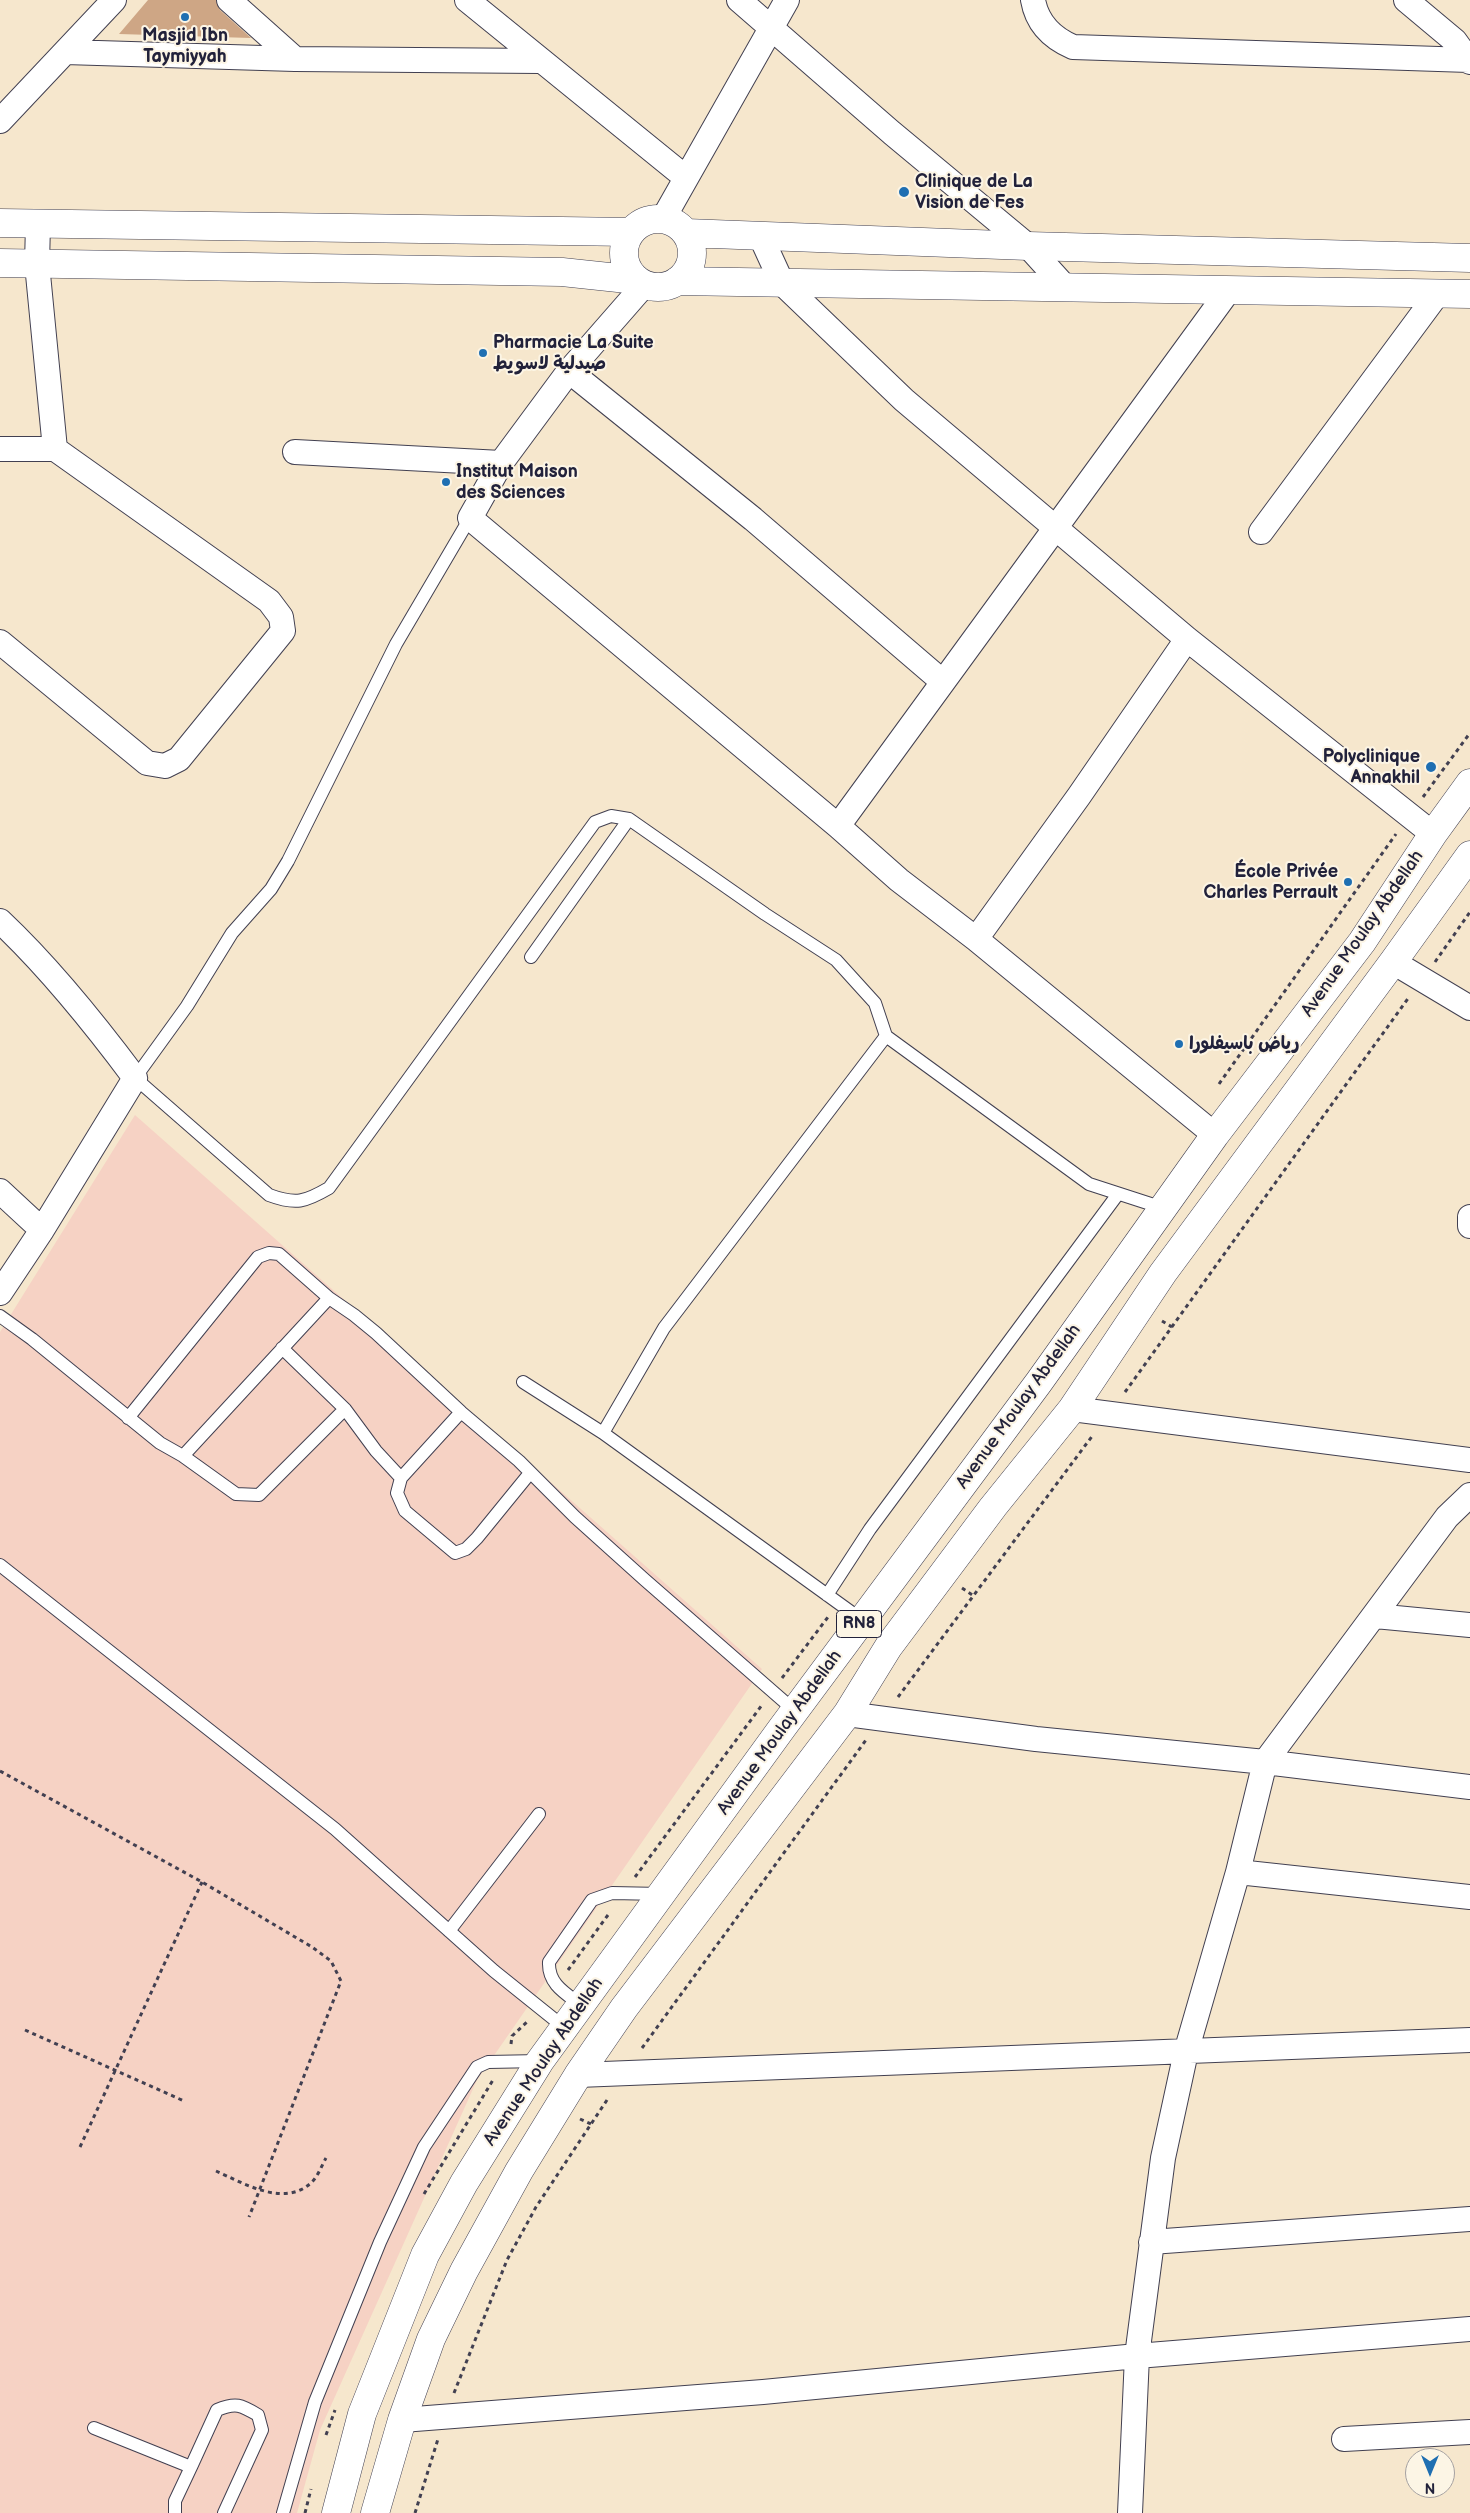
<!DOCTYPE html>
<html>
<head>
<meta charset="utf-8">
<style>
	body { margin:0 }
	#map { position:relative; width:1470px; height:2513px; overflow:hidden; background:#f6e7cd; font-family:"Balsamiq Sans",sans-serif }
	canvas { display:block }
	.north { position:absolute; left:1405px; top:2448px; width:50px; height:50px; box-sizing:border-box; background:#fcf5e5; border:1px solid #a5a1a1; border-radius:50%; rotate:180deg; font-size:14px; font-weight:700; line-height:20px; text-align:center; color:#22223b }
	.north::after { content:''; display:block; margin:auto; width:18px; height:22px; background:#1f6fb2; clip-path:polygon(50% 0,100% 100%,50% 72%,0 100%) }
</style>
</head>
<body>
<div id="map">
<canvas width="1470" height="2513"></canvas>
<div class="north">N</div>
</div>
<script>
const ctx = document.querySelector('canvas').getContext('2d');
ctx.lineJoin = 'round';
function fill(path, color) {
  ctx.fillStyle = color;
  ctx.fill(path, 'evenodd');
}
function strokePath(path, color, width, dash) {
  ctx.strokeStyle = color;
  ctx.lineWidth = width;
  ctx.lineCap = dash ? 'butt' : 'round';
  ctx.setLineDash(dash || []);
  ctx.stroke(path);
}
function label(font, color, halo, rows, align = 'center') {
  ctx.font = font + ' "Balsamiq Sans","Playpen Sans Arabic",sans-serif';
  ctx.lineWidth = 4;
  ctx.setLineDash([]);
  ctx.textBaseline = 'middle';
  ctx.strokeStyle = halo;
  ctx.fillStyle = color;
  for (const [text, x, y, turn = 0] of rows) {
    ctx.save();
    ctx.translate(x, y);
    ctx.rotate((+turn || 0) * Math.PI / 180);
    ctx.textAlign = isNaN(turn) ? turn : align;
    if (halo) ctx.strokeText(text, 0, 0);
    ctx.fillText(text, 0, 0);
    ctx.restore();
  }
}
fill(new Path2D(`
	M135,1115L762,1669L477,2080L320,2430L297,2513H0V1332Z`), '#f6d2c4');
fill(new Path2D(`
	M148,0H216L220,10L251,38L119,34Z`), '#cea685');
const lane = new Path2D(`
	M470,518L396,644L288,861L271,889L232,933L187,1006L135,1078L269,1195C296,1205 305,1202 329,1188L595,822L611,816L629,819L765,914L836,960L875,1003L886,1036
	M531,957L629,819
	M0,1316L32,1339L160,1443L183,1456L329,1298L354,1315L376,1333L461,1412L519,1461L575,1517L645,1580L795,1711
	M282,1348L345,1409
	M523,1382L603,1433
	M128,1418L258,1257L269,1253L279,1254L329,1298
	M183,1456L236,1494L259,1495L345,1409L376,1451L401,1478L397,1493L405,1511L455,1553L466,1549L477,1538L530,1473
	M401,1478L461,1412
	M0,1565L335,1829L494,1971L565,2028
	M827,1595L870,1529L1118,1194
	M862,1620L603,1433L664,1328L886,1036L1089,1184L1163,1208
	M449,1931L539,1814
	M581,2005C565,1993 548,1984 549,1962L592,1900L612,1893L661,1894
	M94,2428L191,2467L175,2501V2513
	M191,2467L217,2410C236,2402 241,2405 258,2415L262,2430L224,2513
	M283,2513L315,2402L380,2242L424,2147L477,2067L488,2062L540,2061`);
const street = new Path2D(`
	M229,0L295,59
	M467,0L685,177
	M739,0L892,133L1028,246L1066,288
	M1033,0C1037,23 1052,38 1073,47L1469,60
	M1406,0L1455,41L1470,62
	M65,52L295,59L540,61
	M0,121L114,0
	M663,219L787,0
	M38,224L37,264L55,449
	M761,237L782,283L904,400L1187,639L1433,834
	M645,284L569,371L501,463L470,518L838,826L899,880L976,939L1215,1135
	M569,371L753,519L943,682
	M0,449H55L269,601L281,617L283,631L179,759L165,766L147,763L0,642
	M295,452L501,463
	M1261,532L1438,293
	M838,826L1229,290
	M0,921C50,968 94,1023 135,1078L42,1230L0,1293
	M976,939L1079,796L1187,639
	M1393,962L1470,1008
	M0,1191L42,1230
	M1470,1217V1226
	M1072,1409L1470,1460
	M1375,1616L1470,1625
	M847,1714L1036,1739L1265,1762L1470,1787
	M1238,1872L1470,1897
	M578,2075L1470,2040
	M1151,2242L1470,2219
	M402,2420L763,2392L1137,2356L1470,2329
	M1344,2439L1470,2432
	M1130,2513L1137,2356L1163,2158L1186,2052L1238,1872L1265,1762L1447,1517L1470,1495`);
const secondary = new Path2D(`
	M624 253a34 34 0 1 1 68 0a34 34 0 1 1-68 0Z
	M0,223L631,232
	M686,233L1028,246L1470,258
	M0,263L562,272L637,280
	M677,281L1470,294`);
const primary = new Path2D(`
	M336,2513L362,2414L425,2255L464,2183L540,2061L782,1728L1039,1382L1215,1135L1362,942L1433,834L1470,783
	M375,2513L402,2420L431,2339L464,2271L519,2171L578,2075L624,2008L847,1714L889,1646L993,1507L1072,1409L1163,1273L1393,962L1470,855`);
strokePath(lane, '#424051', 14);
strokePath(street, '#424051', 26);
strokePath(secondary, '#424051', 29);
strokePath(primary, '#424051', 29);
strokePath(new Path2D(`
	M1423,797L1470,733
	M1435,962L1470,912
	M1219,1084L1396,834
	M1162,1321L1172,1327
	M1125,1392L1409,997
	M962,1588L974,1596
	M782,1678L828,1617
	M898,1697L1093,1435
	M0,1771L202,1882L312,1947L331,1961L341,1981L249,2217
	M635,1877L762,1705
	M568,1970L608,1915
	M25,2030L184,2101
	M511,2044L512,2036L529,2020
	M642,2048L866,1740
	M580,2119L591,2124
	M80,2147L202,1882
	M216,2171C245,2184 285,2208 312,2182C318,2176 322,2165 326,2158
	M424,2194L493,2080
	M454,2393L507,2260L536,2207L609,2097
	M326,2435L335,2410
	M305,2513L311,2489
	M415,2513L438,2439`), '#424051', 3, [4, 4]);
strokePath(lane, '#fff', 12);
strokePath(street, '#fff', 24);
strokePath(secondary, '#fff', 28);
strokePath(primary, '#fff', 28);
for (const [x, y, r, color] of [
	[185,17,5,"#1f6fb2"],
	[904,192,6,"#1f6fb2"],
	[483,353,5,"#1f6fb2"],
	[446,482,5,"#1f6fb2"],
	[1431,767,6,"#1f6fb2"],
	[1348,882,5,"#1f6fb2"],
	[1179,1044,5,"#1f6fb2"]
]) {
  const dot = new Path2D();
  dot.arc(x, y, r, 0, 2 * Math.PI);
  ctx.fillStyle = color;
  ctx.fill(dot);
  strokePath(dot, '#fcf5e5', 2);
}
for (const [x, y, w] of [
	[859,1624,45]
]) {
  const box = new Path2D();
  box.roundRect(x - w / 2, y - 13.5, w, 27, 4);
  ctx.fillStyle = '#fcf5e5';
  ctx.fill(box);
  strokePath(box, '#22223b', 1);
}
label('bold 16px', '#22223b', null, [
	["RN8",859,1624]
]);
label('bold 18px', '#22223b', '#fcf5e5', [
	["Masjid Ibn",185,36,"center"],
	["Taymiyyah",185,57,"center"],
	["Clinique de La",915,182],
	["Vision de Fes",915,203],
	["Pharmacie La Suite",493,343],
	["صيدلية لاسويط",493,364],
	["Institut Maison",456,472],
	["des Sciences",456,493],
	["Polyclinique",1420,757,"right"],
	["Annakhil",1420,778,"right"],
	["École Privée",1338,872,"right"],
	["Charles Perrault",1338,893,"right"],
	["رياض باسيفلورا",1189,1044]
], 'left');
label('18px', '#22223b', '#fcf5e5', [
	["Avenue Moulay Abdellah",1363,934,-55],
	["Avenue Moulay Abdellah",1019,1407,-54],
	["Avenue Moulay Abdellah",780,1733,-54],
	["Avenue Moulay Abdellah",544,2062,-56]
]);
</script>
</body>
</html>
